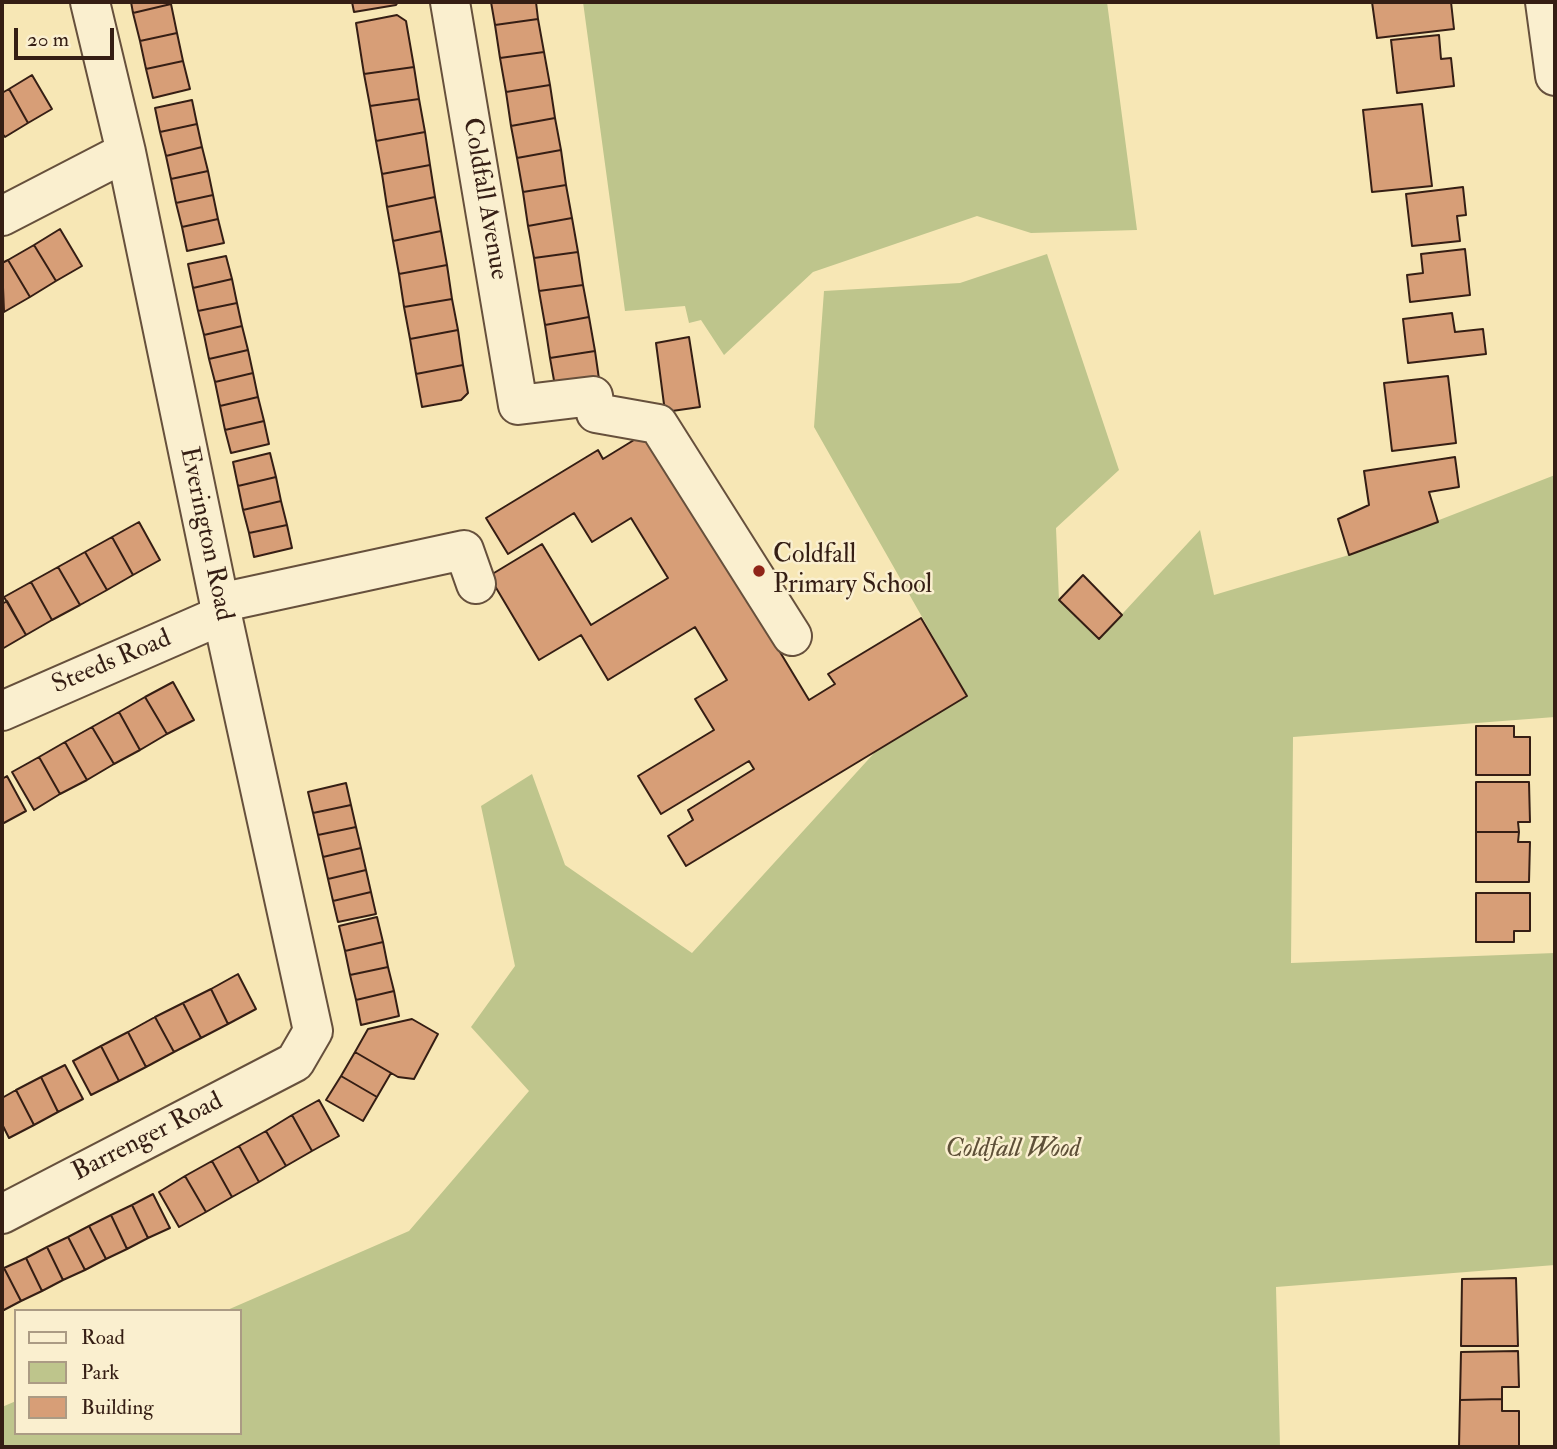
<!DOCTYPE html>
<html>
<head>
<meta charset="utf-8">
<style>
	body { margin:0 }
	#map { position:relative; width:1557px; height:1449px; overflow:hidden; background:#f7e7b5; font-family:"IM FELL Double Pica",serif }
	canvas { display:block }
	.frame { position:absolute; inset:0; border:4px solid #351e14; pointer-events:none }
	.legend { position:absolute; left:14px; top:1309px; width:228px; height:126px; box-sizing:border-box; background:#faefcf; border:2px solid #ab9b84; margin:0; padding:9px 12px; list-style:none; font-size:21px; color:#351e14 }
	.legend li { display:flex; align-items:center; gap:14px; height:35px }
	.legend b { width:35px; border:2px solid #ab9b84 }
	.scale { position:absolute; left:14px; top:28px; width:100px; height:32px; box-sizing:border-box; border:4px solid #351e14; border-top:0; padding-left:9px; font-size:21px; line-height:24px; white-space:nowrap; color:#351e14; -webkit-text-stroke:5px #faefcf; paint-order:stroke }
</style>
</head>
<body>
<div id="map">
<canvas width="1557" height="1449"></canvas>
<div class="frame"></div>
<ul class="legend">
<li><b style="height:9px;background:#faefcf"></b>Road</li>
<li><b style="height:19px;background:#bec58c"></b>Park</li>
<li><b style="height:19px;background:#d79e77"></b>Building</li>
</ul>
<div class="scale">20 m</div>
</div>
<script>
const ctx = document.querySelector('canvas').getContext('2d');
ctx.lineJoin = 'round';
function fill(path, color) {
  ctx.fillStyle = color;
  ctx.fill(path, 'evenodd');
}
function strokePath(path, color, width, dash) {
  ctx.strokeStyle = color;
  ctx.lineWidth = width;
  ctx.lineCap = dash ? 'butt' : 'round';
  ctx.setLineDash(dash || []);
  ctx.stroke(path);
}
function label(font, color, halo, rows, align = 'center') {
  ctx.font = font + ' "IM FELL Double Pica",serif';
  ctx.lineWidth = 5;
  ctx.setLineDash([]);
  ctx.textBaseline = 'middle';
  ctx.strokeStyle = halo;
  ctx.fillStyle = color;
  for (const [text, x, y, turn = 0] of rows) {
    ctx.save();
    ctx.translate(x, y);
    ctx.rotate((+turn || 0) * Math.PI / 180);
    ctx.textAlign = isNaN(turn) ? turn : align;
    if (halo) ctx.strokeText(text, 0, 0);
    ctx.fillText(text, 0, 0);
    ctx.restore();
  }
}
fill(new Path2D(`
	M583,2H1107L1137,230L1031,233L977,216L813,272L724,355L701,320L689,323L685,306L625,311Z
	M1047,254L1119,470L1056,528L1059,600L1099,639L1200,530L1214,595L1349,555L1555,475V717L1293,737L1291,963L1555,953V1265L1276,1287L1280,1447H2V1407L16,1401V1433H240V1311H225L409,1231L529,1091L471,1027L515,966L481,806L532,774L565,865L692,953L876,751L967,696L814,427L824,291L960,283Z`), '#bec58c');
const building = new Path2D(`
	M131,2H170L171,4L133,13Z
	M352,2H398L396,5L354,12Z
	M491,2H536L538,19L495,25Z
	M1372,2H1451L1454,29L1377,38Z
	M171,4L177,33L140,41L133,13Z
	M397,15L406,21L414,67L364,74L356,23Z
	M538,19L544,52L500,58L495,25Z
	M177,33L183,61L146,69L140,41Z
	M1439,35L1441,59L1451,58L1454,86L1397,93L1391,40Z
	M544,52L550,85L506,92L500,58Z
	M183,61L190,89L153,98L146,69Z
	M414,67L419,99L370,106L364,74Z
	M32,75L52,109L28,123L9,89Z
	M550,85L555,118L511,126L506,92Z
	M9,89L28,123L5,137L2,133V93Z
	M419,99L425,132L376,141L370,106Z
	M192,100L197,124L160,132L155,108Z
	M1422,104L1432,186L1372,192L1363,110Z
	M555,118L561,150L517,158L511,126Z
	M197,124L202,147L166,156L160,132Z
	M425,132L430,165L382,174L376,141Z
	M202,147L208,171L171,179L166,156Z
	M561,150L566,185L523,192L517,158Z
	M430,165L435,197L387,207L382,174Z
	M208,171L213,195L176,203L171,179Z
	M566,185L572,218L528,226L523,192Z
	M1463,187L1466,215L1457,216L1460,241L1412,246L1406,194Z
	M213,195L218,219L182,227L176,203Z
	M435,197L441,231L393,241L387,207Z
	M572,218L578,252L534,258L528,226Z
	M218,219L224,243L187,251L182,227Z
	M60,229L82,266L56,281L34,245Z
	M441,231L447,265L399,274L393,241Z
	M34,245L56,281L30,297L8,260Z
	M1465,249L1470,295L1410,302L1407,275L1423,273L1421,254Z
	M578,252L583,285L539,291L534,258Z
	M226,256L232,279L193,288L188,264Z
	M8,260L30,297L4,312L2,263Z
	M447,265L452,299L404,307L399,274Z
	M232,279L237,303L198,311L193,288Z
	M583,285L589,317L545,325L539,291Z
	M452,299L458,330L410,339L404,307Z
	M237,303L242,326L204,335L198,311Z
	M1452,313L1455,332L1483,329L1486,354L1408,363L1403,319Z
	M589,317L595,351L550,358L545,325Z
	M242,326L248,350L209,359L204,335Z
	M458,330L463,365L416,374L410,339Z
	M689,337L700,407L665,412L656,343Z
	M248,350L253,373L215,382L209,359Z
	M595,351L599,379L555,386L550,358Z
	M463,365L468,393L461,400L422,407L416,374Z
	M253,373L258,397L220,406L215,382Z
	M1448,376L1456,443L1392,451L1384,383Z
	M258,397L264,421L225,430L220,406Z
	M264,421L269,444L231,453L225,430Z
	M647,432L809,700L835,684L828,674L921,618L967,696L686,866L668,836L693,820L688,810L754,769L749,761L661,814L638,776L714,730L695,699L727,680L695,627L608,680L581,635L539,660L489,576L542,544L591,625L668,578L631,518L592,542L574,513L508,554L486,518L598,450L603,459Z
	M270,453L276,477L238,486L233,462Z
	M1455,457L1459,487L1429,492L1438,522L1349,555L1338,519L1369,505L1364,471Z
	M276,477L281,501L243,510L238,486Z
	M281,501L287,525L249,533L243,510Z
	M139,522L160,560L133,575L112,537Z
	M287,525L292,548L254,557L249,533Z
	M112,537L133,575L107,590L85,552Z
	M85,552L107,590L80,605L58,567Z
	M58,567L80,605L52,620L31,582Z
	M1083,575L1122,615L1099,639L1059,600Z
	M31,582L52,620L26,635L4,597Z
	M7,601L26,635L2,649V604Z
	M173,682L194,720L167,734L145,697Z
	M145,697L167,734L140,750L119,712Z
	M119,712L140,750L114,764L92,727Z
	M1476,726H1514V737H1530V775H1476Z
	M92,727L114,764L87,780L65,742Z
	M65,742L87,780L60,794L39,757Z
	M39,757L60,794L34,810L12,772Z
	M7,776L26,811L2,824V779Z
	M1476,782H1529L1530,822H1518L1519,832H1476Z
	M346,783L351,805L313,813L308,792Z
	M351,805L356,827L318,835L313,813Z
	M356,827L361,848L323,857L318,835Z
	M1476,832H1519L1518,842H1530L1529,882H1476Z
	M361,848L366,870L328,879L323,857Z
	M366,870L371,892L333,901L328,879Z
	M371,892L376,914L338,922L333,901Z
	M1476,893H1530V931H1514V942H1476Z
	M377,917L383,942L345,951L339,926Z
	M383,942L388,967L350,975L345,951Z
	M388,967L394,991L356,1000L350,975Z
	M238,974L256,1009L228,1024L211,989Z
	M211,989L228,1024L201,1038L183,1003Z
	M394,991L399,1016L361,1025L356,1000Z
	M183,1003L201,1038L174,1052L155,1017Z
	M155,1017L174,1052L146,1067L128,1032Z
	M412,1019L438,1034L414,1079L398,1077L355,1052L368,1029Z
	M128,1032L146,1067L119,1081L101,1046Z
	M101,1046L119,1081L91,1095L73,1061Z
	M355,1052L391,1073L377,1097L341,1076Z
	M65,1065L83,1099L58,1112L41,1077Z
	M341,1076L377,1097L363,1121L326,1100Z
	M41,1077L58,1112L34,1125L16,1090Z
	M16,1090L34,1125L9,1138L2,1124V1098Z
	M319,1100L339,1136L312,1151L292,1115Z
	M292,1115L312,1151L286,1166L266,1131Z
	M266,1131L286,1166L259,1182L239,1146Z
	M239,1146L259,1182L232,1197L212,1161Z
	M212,1161L232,1197L206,1212L185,1176Z
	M185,1176L206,1212L179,1227L159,1192Z
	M153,1194L170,1228L148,1238L132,1205Z
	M132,1205L148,1238L127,1249L111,1215Z
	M111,1215L127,1249L106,1259L89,1226Z
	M89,1226L106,1259L85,1270L68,1237Z
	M68,1237L85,1270L63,1280L47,1247Z
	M47,1247L63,1280L42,1291L26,1258Z
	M26,1258L42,1291L21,1301L4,1268Z
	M4,1268L21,1301L2,1311V1269Z
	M1516,1278L1518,1346H1461L1462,1279Z
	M1518,1351L1519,1387H1502V1399L1460,1400L1461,1352Z
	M1502,1399V1411H1519V1447H1459L1460,1400Z`);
fill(building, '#d79e77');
strokePath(building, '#351e14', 2);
const minor = new Path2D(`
	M450,2L518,405L593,396L596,413L658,424L792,636
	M1545,2L1555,76
	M2,216L126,152
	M219,603L464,550L476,584
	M2,711L222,615
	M2,1214L295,1062L313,1031L222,615L126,152L90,2`);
strokePath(minor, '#66503c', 42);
strokePath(minor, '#faefcf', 38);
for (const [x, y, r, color] of [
	[759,571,7,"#8f2418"]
]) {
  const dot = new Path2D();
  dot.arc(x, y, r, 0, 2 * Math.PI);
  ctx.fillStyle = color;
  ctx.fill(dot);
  strokePath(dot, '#faefcf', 2.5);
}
label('26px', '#351e14', '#faefcf', [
	["Coldfall Avenue",484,199,80],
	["Everington Road",205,534,78],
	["Steeds Road",112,663,-23],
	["Barrenger Road",148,1138,-27]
]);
label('26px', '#351e14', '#faefcf', [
	["Coldfall",773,556],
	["Primary School",773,586]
], 'left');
label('italic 26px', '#5e5038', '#faefcf', [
	["Coldfall Wood",1013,1150]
]);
</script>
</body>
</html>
